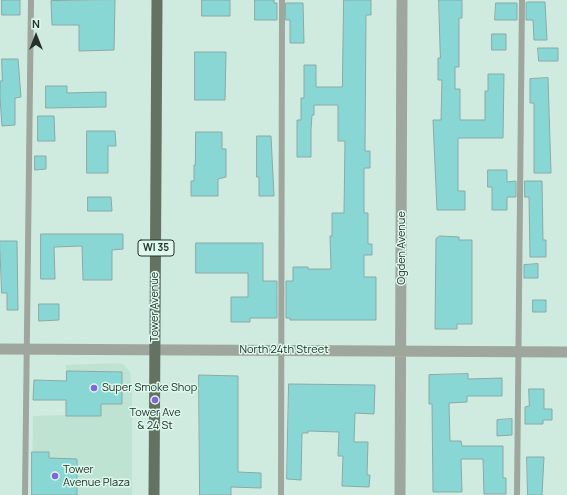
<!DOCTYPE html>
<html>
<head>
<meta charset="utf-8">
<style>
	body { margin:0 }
	#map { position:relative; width:567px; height:495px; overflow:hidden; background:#cfebdf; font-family:Manrope,sans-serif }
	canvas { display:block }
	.north { position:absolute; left:16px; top:16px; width:40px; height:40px; -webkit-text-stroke:3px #dcf9ec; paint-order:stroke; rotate:0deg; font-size:11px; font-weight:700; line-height:16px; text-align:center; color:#26312c }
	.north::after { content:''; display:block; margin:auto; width:14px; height:18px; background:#26312c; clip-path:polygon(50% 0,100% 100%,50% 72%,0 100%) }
</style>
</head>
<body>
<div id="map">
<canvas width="567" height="495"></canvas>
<div class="north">N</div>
</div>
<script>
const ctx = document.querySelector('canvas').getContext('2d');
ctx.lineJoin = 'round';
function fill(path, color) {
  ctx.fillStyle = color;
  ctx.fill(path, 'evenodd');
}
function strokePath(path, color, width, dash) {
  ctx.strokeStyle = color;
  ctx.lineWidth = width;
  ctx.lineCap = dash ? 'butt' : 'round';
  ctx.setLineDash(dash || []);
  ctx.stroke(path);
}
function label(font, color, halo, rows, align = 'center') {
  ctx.font = font + ' Manrope,sans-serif';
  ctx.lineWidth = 3;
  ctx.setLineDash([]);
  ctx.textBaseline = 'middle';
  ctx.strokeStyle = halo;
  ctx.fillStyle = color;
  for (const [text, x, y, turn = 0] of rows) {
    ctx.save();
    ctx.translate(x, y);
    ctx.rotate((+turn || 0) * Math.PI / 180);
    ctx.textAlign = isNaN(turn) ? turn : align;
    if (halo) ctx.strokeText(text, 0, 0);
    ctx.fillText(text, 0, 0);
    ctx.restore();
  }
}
fill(new Path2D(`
	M116,363L123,364L130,372L132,391V495H32L33,416L66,415V365Z`), '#bee3d3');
const building = new Path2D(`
	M2,0H20V15H2Z
	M115,0L114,50L79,51V25H52L51,1Z
	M202,0H230V16H202Z
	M255,0H274V3H277V20H255Z
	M344,0H371V15H366L365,151H370V168H364V213H368V244H372V255H364V277H376V320H290V318H286V281H293V267H308V269H331L330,236H332V213H344L345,141H338V105H314V115H312L311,130V157H297V120H301V98H304V65H316V87H342Z
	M439,0H462V18H459V67H455V89H460V120H485V91H488V74H504L503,138H458V191H465V210H437L433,120H441L442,80H438V58H440Z
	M528,2H545L547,40H534L533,20H526V3Z
	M286,3H303L304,43H290V20H286Z
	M496,3H517V20H495Z
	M492,34H506V50H492Z
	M538,48H558V61H539Z
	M195,52H226L225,100H195Z
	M2,59H18L21,97L15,98V125L2,126L0,98V81H2Z
	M548,78L551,173H534V103H530V79Z
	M46,86H67V93L106,92V107L46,108Z
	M38,116H54L55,141H38Z
	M87,131H115L116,146H108V173H87Z
	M196,132H222V149H226V177L218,179V196H191V181H194V165H195Z
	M257,136H271L274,196H259V177H257Z
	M35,156H46V169L35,170Z
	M488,170H507V182L516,181V197H507V210H492V187H488Z
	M525,181H542L543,240H546V257H530L529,197H525Z
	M88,197H111L112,211H88Z
	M41,234H123V249L112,250V280H83L82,246L54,247L55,279H41Z
	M440,236L459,237V240H472V324H457V329H435L436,239Z
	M0,241H17L18,310H7V293H2Z
	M196,243H263V281H277V318H250V322H231V297H248V273H196Z
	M538,264V278H524V265Z
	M533,300H546V312H533Z
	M39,304H59V320L39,321Z
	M67,371L122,372V404H101V416H66V400H33L34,380L66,381Z
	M468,374V379L502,378V396H467V402L449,403L450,441H461L462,446H503V478H506V494H484L483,459H461L462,492H433L432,404H429V375Z
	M199,375L238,376V472L261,473V488L231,487V495H200Z
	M289,384L375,385L374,414L355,413L354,442H368L367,475H370L369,487L342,486L343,456H338L339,432L308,431V433H302L301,480L287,479Z
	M529,389H544V409H552V420H543V424H525V407L529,406Z
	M512,419V435L497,436V420Z
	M32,452H49V458L77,459V495H32Z
	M527,457H544L542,495H528Z`);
fill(building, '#89d7d4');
strokePath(building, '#8aa9a7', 1);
strokePath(new Path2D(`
	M25,495L31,0
	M281,495L282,0
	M517,495L522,0`), '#9ea69d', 6);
strokePath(new Path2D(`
	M0,349L567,352
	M400,495L402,0`), '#9ea69d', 11);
strokePath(new Path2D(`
	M154,495L157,0`), '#647263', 11);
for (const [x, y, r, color] of [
	[94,388,4,"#8363de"],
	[155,400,4,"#8363de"],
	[55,476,4,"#8363de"]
]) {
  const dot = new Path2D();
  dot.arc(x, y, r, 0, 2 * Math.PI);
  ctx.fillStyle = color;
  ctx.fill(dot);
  strokePath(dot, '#dcf9ec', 1.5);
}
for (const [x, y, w] of [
	[156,248,36]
]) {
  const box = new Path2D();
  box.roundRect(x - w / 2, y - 8, w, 16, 3);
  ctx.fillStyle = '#dcf9ec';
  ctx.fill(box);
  strokePath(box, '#26312c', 1);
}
label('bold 10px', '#26312c', null, [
	["WI 35",156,248]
]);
label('11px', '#26312c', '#dcf9ec', [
	["Ogden Avenue",402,248,-90],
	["Tower Avenue",155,307,-90],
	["North 24th Street",284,350]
]);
label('11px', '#26312c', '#dcf9ec', [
	["Super Smoke Shop",102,388],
	["Tower Ave",155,413,"center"],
	["& 24 St",155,426,"center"],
	["Tower",63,470],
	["Avenue Plaza",63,483]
], 'left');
</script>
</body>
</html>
